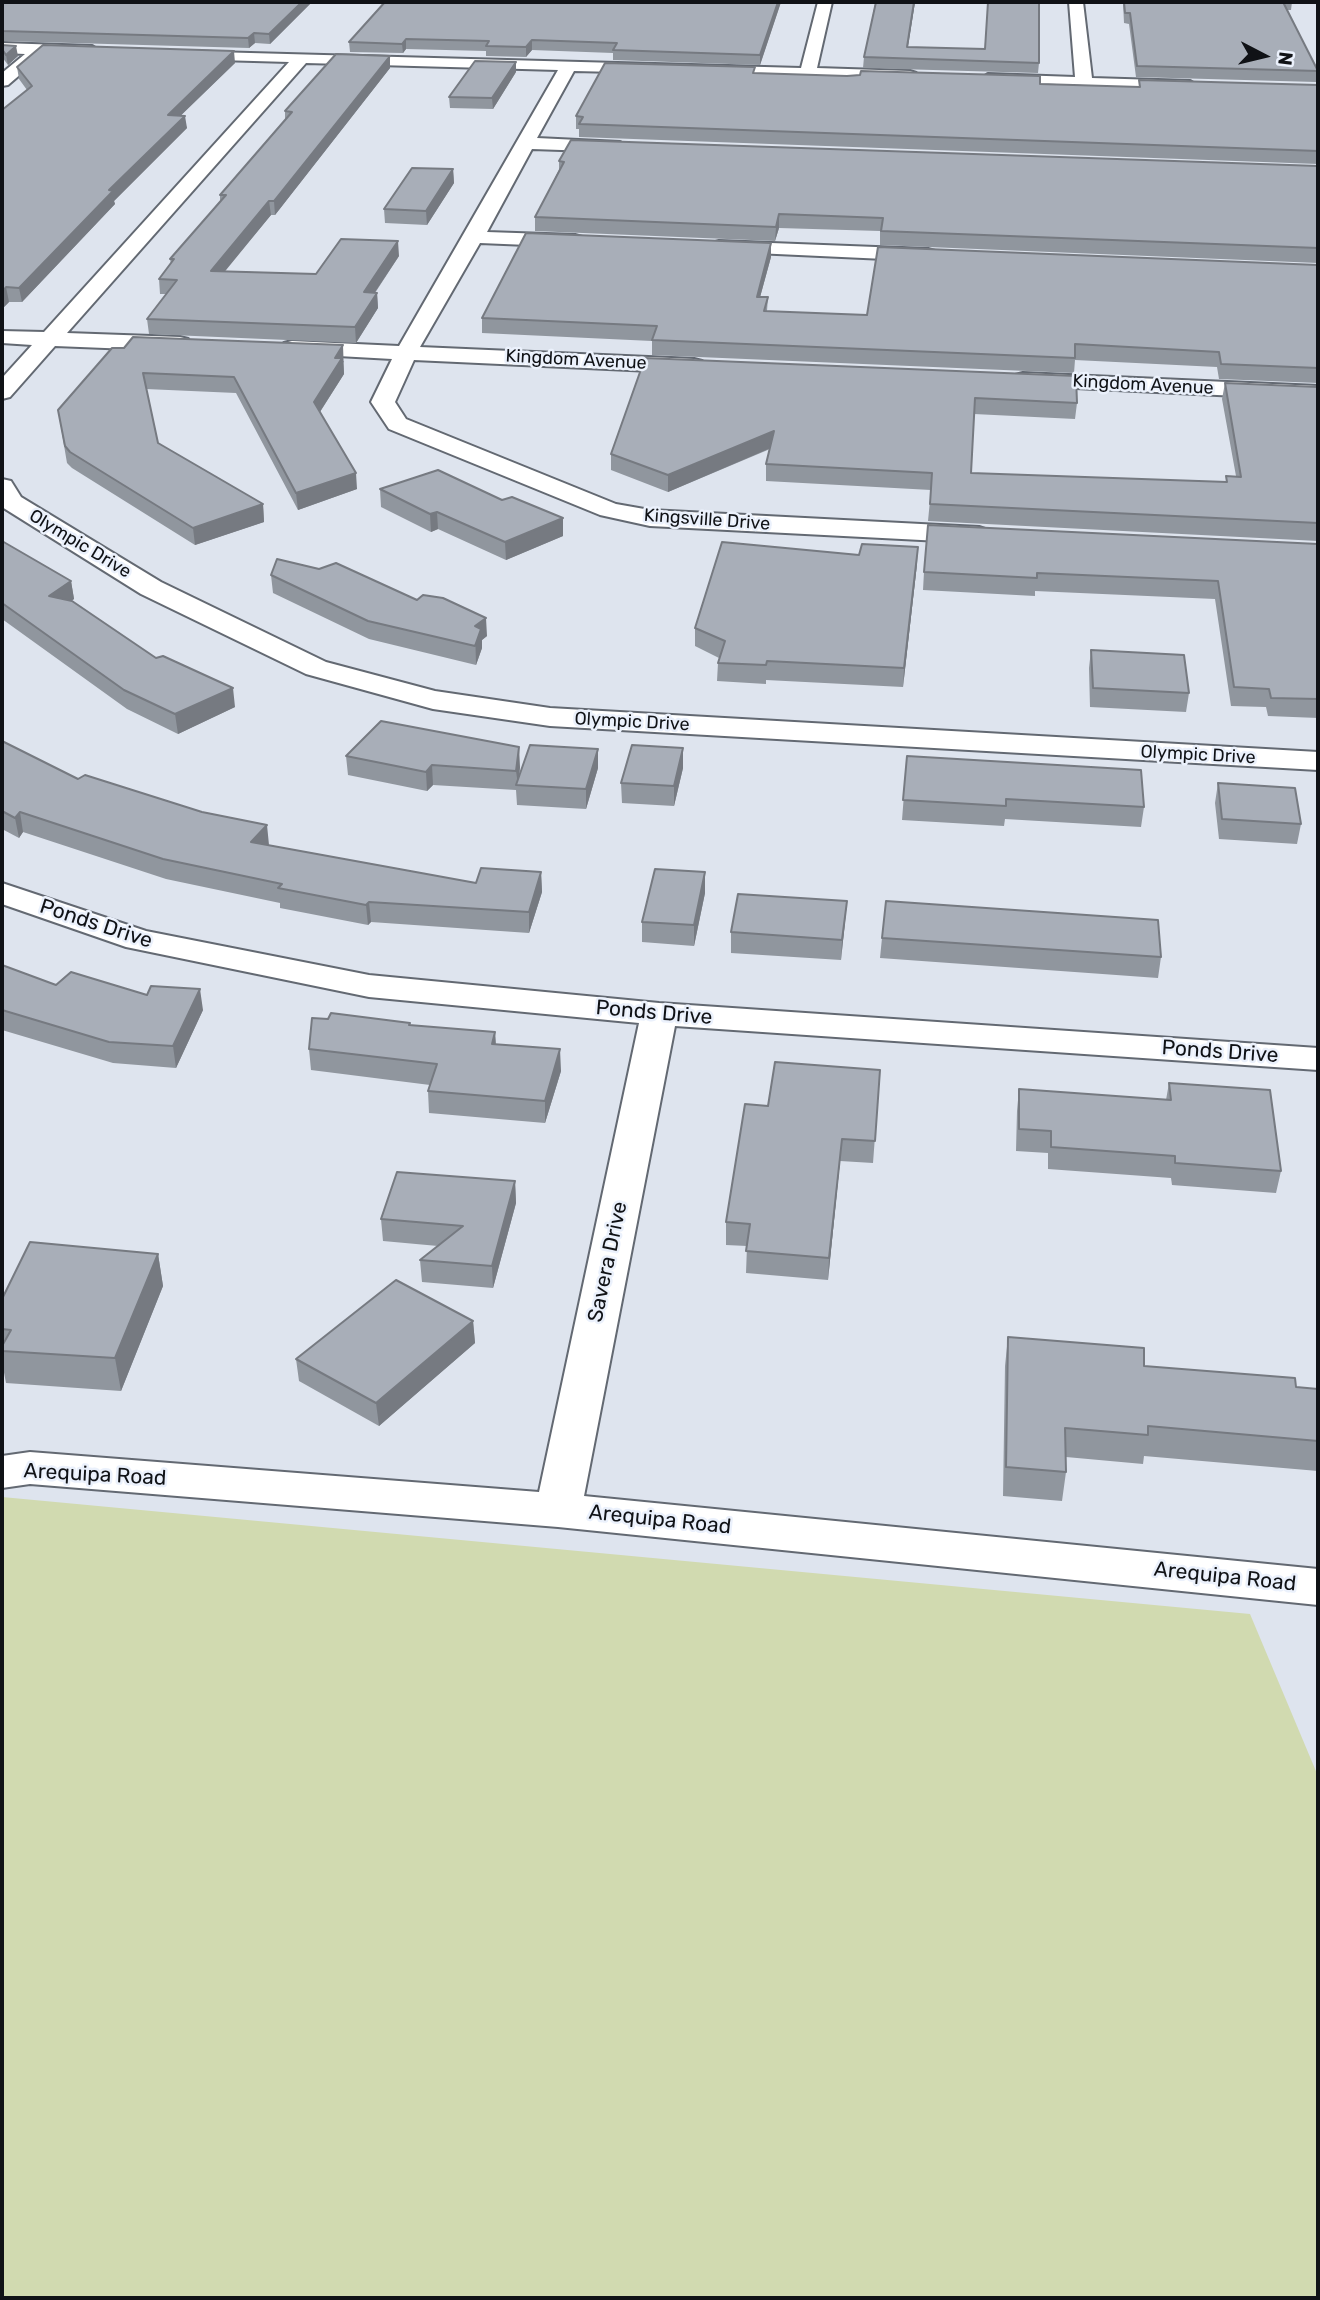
<!DOCTYPE html>
<html>
<head>
<meta charset="utf-8">
<style>
	body { margin:0 }
	#map { position:relative; width:1320px; height:2300px; overflow:hidden; background:#dee4ee; font-family:Rubik,sans-serif }
	canvas { display:block }
	.frame { position:absolute; inset:0; border:4px solid #101216; pointer-events:none }
	.north { position:absolute; left:1229px; top:21px; width:70px; height:70px; -webkit-text-stroke:5px #ebf1fc; paint-order:stroke; rotate:97deg; font-size:19px; font-weight:700; line-height:28px; text-align:center; color:#101216 }
	.north::after { content:''; display:block; margin:auto; width:24px; height:32px; background:#101216; clip-path:polygon(50% 0,100% 100%,50% 72%,0 100%) }
</style>
</head>
<body>
<div id="map">
<canvas width="1320" height="2300"></canvas>
<div class="frame"></div>
<div class="north">N</div>
</div>
<script>
const ctx = document.querySelector('canvas').getContext('2d');
ctx.lineJoin = 'round';
function fill(path, color) {
  ctx.fillStyle = color;
  ctx.fill(path, 'evenodd');
}
function strokePath(path, color, width, dash) {
  ctx.strokeStyle = color;
  ctx.lineWidth = width;
  ctx.lineCap = dash ? 'butt' : 'round';
  ctx.setLineDash(dash || []);
  ctx.stroke(path);
}
function label(font, color, halo, rows, align = 'center') {
  ctx.font = font + ' Rubik,sans-serif';
  ctx.lineWidth = 5;
  ctx.setLineDash([]);
  ctx.textBaseline = 'middle';
  ctx.strokeStyle = halo;
  ctx.fillStyle = color;
  for (const [text, x, y, turn = 0] of rows) {
    ctx.save();
    ctx.translate(x, y);
    ctx.rotate((+turn || 0) * Math.PI / 180);
    ctx.textAlign = isNaN(turn) ? turn : align;
    if (halo) ctx.strokeText(text, 0, 0);
    ctx.fillText(text, 0, 0);
    ctx.restore();
  }
}
fill(new Path2D(`
	M2,1497L1250,1614L1318,1776V2298H2Z`), '#d1dab0');
const minor = new Path2D(`
	M818,2H832L817,68L910,71L916,73L918,76L916,79L574,71L537,138L620,142L629,147L620,152L532,149L487,232L575,235L582,237L585,241L582,245L575,247L480,243L420,347L694,359L702,361L705,366L702,371L694,373L414,360L395,402L406,419L616,504L650,510L979,527L988,530L992,535L988,540L979,543L650,526L600,515L389,429L371,402L392,359L284,353L281,348L284,343L292,341L399,346L558,70L306,63L67,333L180,337L188,339L191,344L188,349L180,351L55,346L10,397L2,399V378L32,345L2,343V331L44,332L289,62L183,59L175,54L177,51L801,68Z
	M1069,2H1083L1092,78L1190,81L1198,86L1190,91L982,83L980,79L988,74L1075,77Z
	M2,43L92,46L100,51L92,56L44,54L8,85L2,86V73L25,54L2,53Z
	M719,241L928,249L935,251L938,255L935,259L928,261L712,251L709,247L712,243Z
	M1023,373L1318,386V400L1015,385L1012,380L1015,375Z
	M2,479L11,481L21,497L161,582L326,662L435,691L550,708L1318,752V770L550,726L433,709L306,674L141,594L2,507Z
	M2,883L146,931L369,975L659,1003L1318,1048V1070L675,1026L584,1496L1318,1569V1605L558,1527L30,1484L2,1488V1456L30,1452L539,1492L639,1023L369,997L126,947L2,904Z`);
strokePath(minor, '#636972', 4);
fill(minor, '#fff');
fill(new Path2D(`
	M2,2H310V4L270,44L255,43L249,48L2,41Z
	M385,2H781L760,65L613,60V53L532,50L526,57L486,56V51L406,49L403,53L350,52L349,42Z
	M871,2H915L908,47L1039,63L1038,73L863,68L864,57L875,4H871Z
	M1123,2H1292L1291,10H1287L1318,71L1316,82L1136,77L1129,24L1124,23Z
	M2,45L18,56L8,65L2,57Z
	M390,56V68L275,215H271L224,271L316,274L399,256L375,293H377L378,308L356,343L149,334L147,319L166,294H160L159,279L171,264L170,259L220,201V195L285,120V111Z
	M235,63L181,115L187,128L114,201L115,204L22,302H9L2,309L27,90L19,79L17,67Z
	M516,72L493,109L450,108L449,97Z
	M755,73L1139,87V80L1318,85V164L579,137V129H576V116Z
	M559,161L1318,166V263L880,245V231L779,228L775,241L535,231V217L559,170Z
	M453,169L454,183L427,225L385,223L384,209Z
	M771,243V257L760,297H768L767,311L867,315L1318,265V384V383L1219,379L1217,367L1075,360L1074,373L652,355V341L482,333V318Z
	M112,348L344,361L343,363L344,374L320,412L357,489L298,510L236,393L146,389L158,443L263,504L264,522L195,545L72,468L67,463L58,410Z
	M645,358L1077,403L1075,419L974,414L971,473L1226,482V476H1236L1222,399L1225,383L1318,387V541L928,521L931,490L766,481V464L770,449L668,492L611,470V454Z
	M380,489L502,500L563,536L506,560L438,529L431,532L381,507Z
	M2,541L71,581L74,599L71,601L156,658L235,707L178,734L127,709L2,619Z
	M1318,544V718L1268,716L1266,707L1231,706L1215,599L1035,591V596L923,590L924,572Z
	M917,564L903,687L766,680V684L717,681L718,663L719,658L695,646V628Z
	M271,575L487,636L482,640V648L476,665L369,639L273,593Z
	M1091,650L1189,693L1186,712L1090,707L1089,668Z
	M2,741L78,779L269,845L476,883L541,872L542,892L529,933L371,922L368,925L280,908V903L166,879L23,832L19,838L2,829Z
	M683,748V768L674,806L622,803L621,783Z
	M346,756L520,767L519,778L598,768L586,809L517,805L516,790L433,785L427,791L348,775Z
	M907,756L1144,807L1141,827L1005,819L1004,826L902,820Z
	M1218,783L1301,824L1297,844L1219,839L1215,803Z
	M705,872V893L694,946L642,942V922Z
	M847,901L841,960L731,953V932Z
	M882,938L1161,957L1158,978L880,958Z
	M2,965L56,985L203,1010L176,1068L113,1063L2,1030Z
	M410,1025L495,1032L496,1044L561,1071L545,1123L429,1113L428,1091L430,1085L311,1070L309,1049Z
	M880,1070L873,1163L840,1161L828,1280L746,1273L747,1246L726,1245V1222L768,1106Z
	M1169,1083L1281,1171L1276,1193L1172,1185L1171,1178L1048,1169V1153L1016,1151L1017,1111L1019,1089L1166,1100Z
	M515,1181L516,1203L493,1288L422,1282L420,1260L438,1246L383,1241L381,1219Z
	M158,1254L163,1286L121,1391L6,1383L2,1362V1299Z
	M473,1321L475,1343L379,1426L299,1381L296,1359Z
	M1008,1337L1144,1366L1296,1387L1318,1389V1471L1144,1456L1143,1464L1066,1457V1472L1062,1501L1003,1496L1005,1366Z`), '#90969e');
fill(new Path2D(`
	M302,2H310V4L270,44L269,34Z
	M778,2H781L760,65V55Z
	M914,2H915L906,57L907,47Z
	M254,33L255,43L249,48L248,38Z
	M406,39V49L403,53L402,44Z
	M532,40V50L526,57V47Z
	M16,46L18,56L8,65L6,55Z
	M234,51L235,63L169,127L168,115Z
	M390,56V68L275,215L274,201Z
	M516,62V72L493,109L492,98Z
	M185,116L187,128L114,201L115,204L22,302L19,288L109,190Z
	M453,169L454,183L427,225L426,211Z
	M269,201L271,215L213,286L211,271Z
	M779,214V228L775,241L776,227Z
	M398,241L399,256L365,307L364,292Z
	M771,243V257L756,312L757,297Z
	M6,287L9,302L2,309V292Z
	M377,293L378,308L356,343L355,327Z
	M343,345L344,374L316,418L314,402L335,358Z
	M774,431L773,447L668,492V475Z
	M356,473L357,489L298,510L296,493Z
	M263,504L264,522L195,545L193,528Z
	M437,512L438,529L431,532L430,514Z
	M563,518V536L506,560L505,542Z
	M918,547L917,564L903,687L904,668Z
	M71,581L74,599L52,614L49,596Z
	M486,618L487,636L482,640V648L476,665L475,626Z
	M233,688L235,707L178,734L175,714Z
	M519,747L520,767L518,785L516,771Z
	M683,748V768L674,806V786Z
	M598,749V768L586,809V789Z
	M432,765L433,785L427,791L426,772Z
	M20,812L23,832L19,838L15,818Z
	M267,825L269,845L251,842Z
	M541,872L542,892L529,933V912Z
	M705,872V893L694,946V925Z
	M847,901L845,922L841,960L842,940Z
	M369,902L371,922L368,925L366,905Z
	M200,989L203,1010L176,1068L173,1046Z
	M495,1032L496,1053L492,1044Z
	M560,1049L561,1071L545,1123V1101Z
	M842,1139L840,1161L828,1280L829,1258Z
	M515,1181L516,1203L493,1288L492,1266Z
	M158,1254L163,1286L121,1391L115,1358Z
	M473,1321L475,1343L379,1426L376,1403Z`), '#767a81');
const building = new Path2D(`
	M2,2H302L269,34L254,33L248,38L2,31Z
	M385,2H778L760,55L613,50L617,43L532,40L526,47L486,46L489,41L406,39L402,44L349,42Z
	M876,2H914L907,47L985,49L988,2H1039V63L864,57Z
	M1124,2H1283L1318,71L1137,66L1130,13H1125Z
	M2,45L16,46L6,55L2,49Z
	M43,45L234,51L168,115L185,116L109,190L113,191L19,288L6,287L2,292V110L32,86L17,67Z
	M336,54L390,56L274,201H269L211,271L316,274L341,239L398,241L364,292L377,293L355,327L147,319L177,280L159,279L174,259H170L226,195H220L292,112L285,111Z
	M475,61L516,62L492,98L449,97Z
	M605,63L755,67L753,73L847,76L860,75L861,71L1040,76V84L1140,87L1139,80L1318,85V151L579,124L583,117L576,116Z
	M571,140L1318,166V248L881,231L883,218L779,214L776,227L535,217L564,162L559,161Z
	M412,168L453,169L426,211L384,209Z
	M526,233L771,243L757,297H768L764,311L867,315L878,247L1318,265V368L1221,364L1219,352L1075,344V358L652,340L657,326L482,318Z
	M133,337L343,345L335,358H342L314,402L356,473L296,493L234,377L143,373L158,443L263,504L193,528L70,452L65,446L58,410L112,348H124Z
	M645,358L1076,376L1077,403L975,398L971,473L1227,482L1226,476L1241,477L1225,383L1318,387V523L930,504L932,473L766,464L774,431L668,475L611,454Z
	M438,470L502,500L512,497L563,518L505,542L437,512L430,514L380,489Z
	M928,525L1318,544V699L1271,698L1269,689L1234,687L1218,581L1037,573V578L924,572Z
	M2,541L71,581L49,596L72,601L156,658L163,656L233,688L175,714L124,690L2,603Z
	M722,542L859,555L862,544L918,547L904,668L767,661L766,665L718,663L725,641L695,628Z
	M277,559L319,569L336,563L417,600L423,595L443,598L486,618L475,626L481,629L475,646L368,621L271,575Z
	M1091,650L1184,655L1189,693L1093,688Z
	M381,721L519,747L516,771L432,765L426,772L346,756Z
	M2,741L78,779L85,775L202,812L267,825L251,842L476,883L481,868L541,872L529,912L369,902L366,905L278,888L282,884L163,859L20,812L15,818L2,811Z
	M530,745L598,749L586,789L516,785Z
	M632,745L683,748L674,786L621,783Z
	M907,756L1141,770L1144,807L1006,799V806L903,800Z
	M1218,783L1295,788L1301,824L1222,819Z
	M655,869L705,872L694,925L642,922Z
	M738,894L847,901L842,940L731,932Z
	M886,901L1158,920L1161,957L882,938Z
	M2,965L56,985L71,972L147,995L151,986L200,989L173,1046L109,1042L2,1010Z
	M331,1013L410,1023L409,1025L495,1032L492,1044L560,1049L545,1101L428,1091L437,1064L309,1049L312,1018L328,1019Z
	M775,1062L880,1070L875,1141L842,1139L829,1258L746,1251L750,1224L726,1222L745,1104L768,1106Z
	M1169,1083L1270,1090L1281,1171L1175,1163V1156L1051,1147V1131L1019,1129V1089L1171,1100Z
	M397,1172L515,1181L492,1266L420,1260L463,1226L381,1219Z
	M30,1242L158,1254L115,1358L2,1351V1346L11,1330L2,1329V1299Z
	M396,1280L473,1321L376,1403L296,1359Z
	M1008,1337L1144,1348V1366L1295,1378L1296,1387L1318,1389V1441L1148,1426V1435L1065,1428L1066,1472L1006,1467Z`);
fill(building, '#a8aeb8');
strokePath(building, '#767a81', 2);
label('18px', '#101216', '#ebf1fc', [
	["Kingdom Avenue",576,360,3],
	["Kingdom Avenue",1143,385,3],
	["Kingsville Drive",707,520,4],
	["Olympic Drive",80,544,31],
	["Olympic Drive",632,722,3],
	["Olympic Drive",1198,755,3]
]);
label('21px', '#101216', '#ebf1fc', [
	["Ponds Drive",96,924,18],
	["Ponds Drive",654,1013,5],
	["Ponds Drive",1220,1052,4],
	["Savera Drive",608,1262,-78],
	["Arequipa Road",95,1475,3],
	["Arequipa Road",660,1520,6],
	["Arequipa Road",1225,1577,6]
]);
</script>
</body>
</html>
